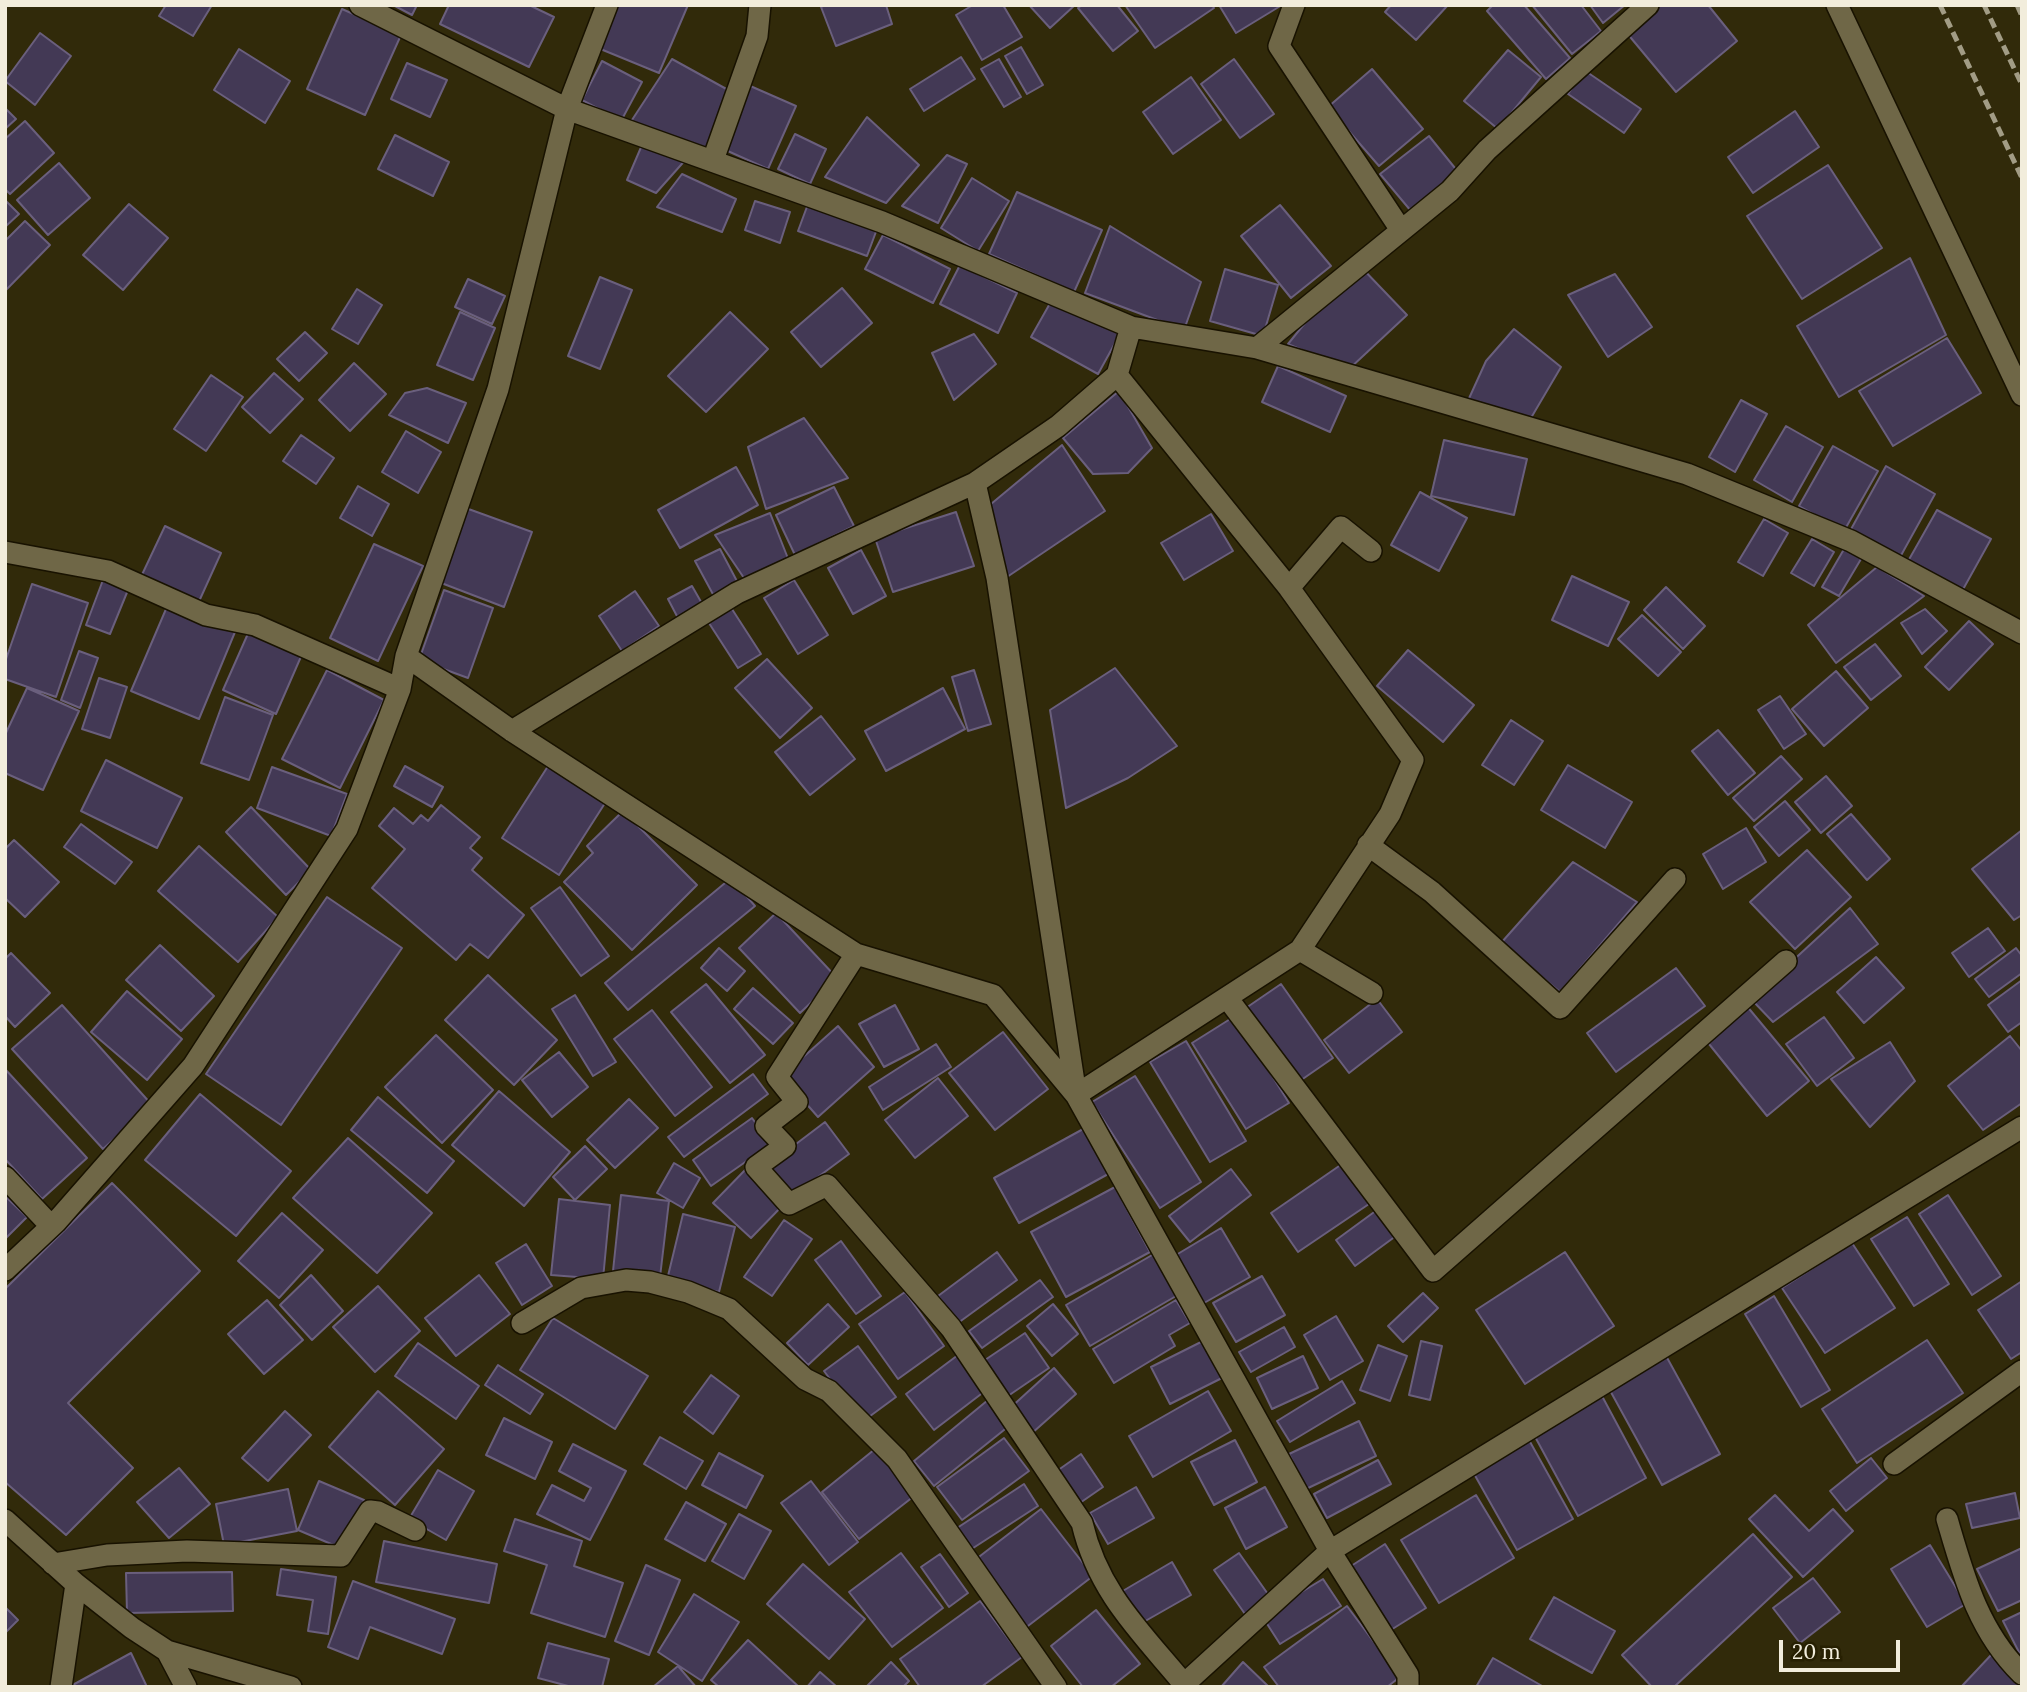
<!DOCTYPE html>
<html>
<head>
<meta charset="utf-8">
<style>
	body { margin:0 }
	#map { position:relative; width:2027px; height:1692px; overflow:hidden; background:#312a0a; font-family:Lora,serif }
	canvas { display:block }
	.frame { position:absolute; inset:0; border:7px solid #f2eddc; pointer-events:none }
	.scale { position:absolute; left:1779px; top:1640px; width:121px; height:32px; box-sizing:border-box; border:4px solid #f2eddc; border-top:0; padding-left:9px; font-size:21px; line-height:24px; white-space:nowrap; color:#f2eddc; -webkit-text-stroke:5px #272002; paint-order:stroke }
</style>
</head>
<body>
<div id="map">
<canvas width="2027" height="1692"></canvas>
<div class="frame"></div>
<div class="scale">20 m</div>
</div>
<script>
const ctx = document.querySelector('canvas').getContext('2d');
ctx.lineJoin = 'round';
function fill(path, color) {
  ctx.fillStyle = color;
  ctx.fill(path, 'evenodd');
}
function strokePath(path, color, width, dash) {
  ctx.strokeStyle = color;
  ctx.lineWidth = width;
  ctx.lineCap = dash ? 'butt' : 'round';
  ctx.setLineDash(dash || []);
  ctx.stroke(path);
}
const building = new Path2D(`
	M166,5H212L193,36L159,16Z
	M393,5H417L412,15Z
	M449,5H529L554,17L529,67L440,24Z
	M616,5H688L659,73L598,48Z
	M825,5H886L892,24L836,46L821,7Z
	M973,5H1003L1022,37L982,60L956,15Z
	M1029,5H1075L1050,28Z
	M1082,5H1117L1138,31L1113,51L1078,8Z
	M1125,5H1212L1214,8L1155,48Z
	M1219,5H1282L1236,33Z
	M1391,5H1448L1416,40L1385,12Z
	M1493,5H1524L1570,58L1546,79L1487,11Z
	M1532,5H1581L1601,31L1572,54Z
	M1590,5H1625L1603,23Z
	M1658,5H1708L1737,41L1676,92L1626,32Z
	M342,9L401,35L365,115L307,89Z
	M40,33L71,56L35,105L5,81Z
	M1021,47L1043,85L1027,94L1005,56Z
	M239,49L290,81L265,123L214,90Z
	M1508,50L1541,77L1498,129L1464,101Z
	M961,57L975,79L924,111L910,89Z
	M672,59L730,91L711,158L630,123Z
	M999,59L1021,97L1004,107L981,69Z
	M1234,59L1274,114L1240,138L1201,84Z
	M602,61L642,82L621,121L582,100Z
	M407,63L447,80L430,117L391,99Z
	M1372,69L1423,129L1379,166L1328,107Z
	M1584,70L1641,109L1624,133L1568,94Z
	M1191,77L1221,120L1173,154L1143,112Z
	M748,85L796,106L768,169L721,148Z
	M5,108L16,119L5,129Z
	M1795,111L1819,147L1753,193L1728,157Z
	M867,117L919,165L886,203L825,177Z
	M25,121L54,153L10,194L5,189V139Z
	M795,134L826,149L810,184L778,169Z
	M395,135L449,162L433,196L378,169Z
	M1429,136L1459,173L1411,211L1380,174Z
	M642,145L688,157L656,193L627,180Z
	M947,155L967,164L938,223L902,206Z
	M59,163L90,198L48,235L17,200Z
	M1828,165L1882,248L1802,299L1747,216Z
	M682,174L736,199L722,232L657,207Z
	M972,178L1009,201L978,251L941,228Z
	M1017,192L1102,230L1074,292L989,254Z
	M5,200L19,214L5,227Z
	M755,201L790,212L780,243L745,230Z
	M129,204L168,238L123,290L83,255Z
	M808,204L877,229L867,256L798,231Z
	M1280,205L1331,266L1291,298L1241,236Z
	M25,221L50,245L5,291V241Z
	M1110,226L1201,282L1184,330L1085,293Z
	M883,235L950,269L933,303L865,269Z
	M1910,258L1946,335L1839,397L1797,326Z
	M960,265L1017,293L998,333L940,304Z
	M1360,266L1407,315L1348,370L1288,344L1322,302Z
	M1225,269L1278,285L1263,336L1210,321Z
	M1615,274L1652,327L1608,357L1568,295Z
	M600,277L632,290L600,369L568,356Z
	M468,279L505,296L492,324L455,307Z
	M842,288L872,323L821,367L791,332Z
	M357,289L382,305L358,344L332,329Z
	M1053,298L1120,334L1098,374L1031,337Z
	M460,312L495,328L473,380L437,365Z
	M730,312L768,349L706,412L668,376Z
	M1514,329L1561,367L1528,423L1466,405L1486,361Z
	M305,332L327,353L299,381L277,359Z
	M974,334L996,364L954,400L932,353Z
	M1947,338L1981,393L1893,446L1859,391Z
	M354,363L386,394L350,431L319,400Z
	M1278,366L1346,396L1330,432L1262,402Z
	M274,373L303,399L270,433L242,407Z
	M211,375L243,397L206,451L174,429Z
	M427,388L466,403L448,443L389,415L405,393Z
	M1119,391L1152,448L1128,473L1093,474L1063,438Z
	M1741,400L1767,414L1735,472L1709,457Z
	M804,418L848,478L766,509L748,447Z
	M1786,426L1823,447L1792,502L1754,480Z
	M406,431L441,452L418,493L382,472Z
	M301,435L334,458L316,484L283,461Z
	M1444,440L1527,459L1514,515L1431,496Z
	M1062,445L1105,511L1007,577L994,538L991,504Z
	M1833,446L1878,471L1844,531L1799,506Z
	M1886,466L1935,494L1899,559L1850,531Z
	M736,467L758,505L680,548L658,510Z
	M358,486L389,504L372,536L340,518Z
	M834,487L854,526L795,555L776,515Z
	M1420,492L1467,518L1439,571L1391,545Z
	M463,507L532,532L504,607L436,581Z
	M1937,510L1991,539L1961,593L1907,563Z
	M956,512L974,566L893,592L875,538Z
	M770,513L789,561L746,581L715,535Z
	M1211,514L1233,551L1184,580L1161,543Z
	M1764,519L1788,533L1763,576L1738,562Z
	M165,526L221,553L196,608L139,581Z
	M1812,539L1834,552L1814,586L1791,573Z
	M374,544L423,566L378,661L330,638Z
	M1847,544L1864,554L1839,596L1822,587Z
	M720,549L739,585L715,598L695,561Z
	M861,550L886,596L853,614L828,568Z
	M1877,567L1924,596L1836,663L1808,625Z
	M1572,576L1629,602L1608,646L1552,620Z
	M103,580L128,590L110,634L86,625Z
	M794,580L828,635L798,654L764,598Z
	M32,584L88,603L56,697L5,679V662Z
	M692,586L704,607L679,620L668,599Z
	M1666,587L1705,626L1683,649L1644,610Z
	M444,590L493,608L468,678L419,660Z
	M635,591L659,626L622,651L599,616Z
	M169,602L235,632L199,719L131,691Z
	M730,606L761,654L738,668L707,620Z
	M1925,609L1947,631L1922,654L1901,623Z
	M1642,615L1681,652L1658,676L1618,639Z
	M1969,621L1993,644L1949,690L1925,667Z
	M250,629L303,652L276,714L223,690Z
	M1875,644L1901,676L1871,700L1844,667Z
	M1408,650L1474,705L1443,742L1377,686Z
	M79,651L98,658L80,708L61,700Z
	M767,659L812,708L780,738L735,688Z
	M1115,668L1177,746L1128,778L1066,808L1050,710Z
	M327,670L384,700L340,788L282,759Z
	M974,670L991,724L968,731L952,677Z
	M1836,671L1868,708L1824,746L1792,709Z
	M99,678L127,687L110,738L82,729Z
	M27,688L79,711L43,790L5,773V735Z
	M943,688L965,729L886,771L865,731Z
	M1780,696L1806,734L1784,749L1758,710Z
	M225,697L273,715L249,780L201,763Z
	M821,716L855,759L810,795L775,752Z
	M1511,720L1543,741L1514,785L1482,765Z
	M1718,730L1755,773L1728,795L1692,751Z
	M1781,756L1802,779L1754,821L1733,798Z
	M106,760L182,798L157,848L81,811Z
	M550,763L607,800L559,875L502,838Z
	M1568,765L1632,802L1605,848L1541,810Z
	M405,766L443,787L432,807L394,786Z
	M272,767L347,794L331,836L257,808Z
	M1826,776L1852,806L1821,833L1795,802Z
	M1785,801L1810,830L1779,856L1754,827Z
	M441,805L480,837L470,848L482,858L472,870L524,915L488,958L470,944L456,960L372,888L405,849L379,826L394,808L413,824L421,815L428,821Z
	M251,807L311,870L286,895L226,832Z
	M623,811L697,885L632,950L564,882L593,853L587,846Z
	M1851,814L1890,859L1867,880L1827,834Z
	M81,824L132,862L115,884L64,847Z
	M1746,828L1766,862L1723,889L1703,854Z
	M2022,830V915L2014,920L1972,869Z
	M14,840L59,882L25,917L5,898V849Z
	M199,846L278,917L238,962L158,891Z
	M1807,850L1851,897L1795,949L1750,902Z
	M1573,862L1637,902L1560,992L1501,943Z
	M731,878L755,906L628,1010L605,983Z
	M560,887L609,956L581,976L531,908Z
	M327,897L402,948L281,1125L206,1074Z
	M1850,908L1878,944L1773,1022L1751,999Z
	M776,913L837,978L800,1013L739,948Z
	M1988,928L2005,951L1969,977L1952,953Z
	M160,945L214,996L181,1031L126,980Z
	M719,948L745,971L727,991L701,968Z
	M2016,948L2022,956V973L1989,997L1975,979Z
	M11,953L50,993L15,1027L5,1016V959Z
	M1876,957L1904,988L1864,1023L1837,992Z
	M1676,968L1705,1006L1616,1072L1587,1033Z
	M488,975L557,1040L514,1085L445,1020Z
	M2022,980V1022L2008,1032L1988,1005Z
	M706,984L765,1055L730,1083L671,1012Z
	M1281,984L1333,1058L1294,1085L1243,1010Z
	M753,988L793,1023L773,1044L734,1009Z
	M127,991L182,1039L147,1080L91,1032Z
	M575,995L616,1062L593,1076L552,1009Z
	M1377,999L1402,1032L1349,1073L1324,1040Z
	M62,1005L152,1105L103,1149L12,1049Z
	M895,1005L919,1049L884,1067L859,1024Z
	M1746,1005L1809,1081L1767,1116L1705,1039Z
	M652,1010L712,1087L675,1116L614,1039Z
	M1235,1016L1289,1103L1246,1129L1192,1043Z
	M1824,1017L1854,1058L1817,1086L1786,1044Z
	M838,1026L874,1067L818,1117L782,1076Z
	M1003,1032L1048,1089L995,1130L949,1073Z
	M436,1035L493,1090L442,1143L385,1087Z
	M2010,1036L2022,1051V1103L1983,1130L1948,1086Z
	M1186,1041L1246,1141L1210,1162L1150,1062Z
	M1890,1042L1915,1081L1870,1127L1831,1079Z
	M936,1044L951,1067L883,1110L869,1087Z
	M559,1052L588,1087L552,1117L522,1080Z
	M5,1069L87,1158L42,1199L5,1159Z
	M753,1074L768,1094L684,1157L668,1137Z
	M1135,1076L1201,1182L1160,1208L1092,1102Z
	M938,1078L968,1116L915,1158L885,1120Z
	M499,1091L570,1152L524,1206L452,1145Z
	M200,1094L291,1171L236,1236L145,1160Z
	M378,1097L454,1161L427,1193L351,1130Z
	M629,1099L658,1128L615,1168L587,1140Z
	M752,1118L771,1144L711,1186L693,1160Z
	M825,1122L849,1154L791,1197L767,1166Z
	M1085,1128L1110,1173L1019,1223L994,1178Z
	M348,1138L432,1213L377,1273L293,1198Z
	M585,1146L607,1169L575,1200L553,1177Z
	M674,1163L700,1178L683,1208L657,1193Z
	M1342,1164L1369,1204L1298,1252L1271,1213Z
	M747,1168L785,1203L751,1238L713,1203Z
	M1231,1169L1251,1195L1190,1242L1169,1216Z
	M112,1183L200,1271L68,1403L133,1468L66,1535L5,1482V1289Z
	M1115,1187L1150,1252L1066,1297L1031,1232Z
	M621,1195L669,1201L660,1277L613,1271Z
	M1948,1195L2001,1276L1972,1295L1919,1214Z
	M5,1196L27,1217L5,1239Z
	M559,1199L610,1205L603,1279L551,1275Z
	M1381,1207L1400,1233L1355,1266L1336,1240Z
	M282,1213L323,1250L279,1298L238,1261Z
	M683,1214L735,1227L719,1292L667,1280Z
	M1907,1217L1949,1284L1914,1306L1871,1239Z
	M784,1220L812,1239L772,1296L744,1277Z
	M1221,1228L1250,1277L1204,1303L1176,1255Z
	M841,1241L881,1296L856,1314L815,1260Z
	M1852,1243L1895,1308L1825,1353L1782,1288Z
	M526,1244L552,1286L522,1305L496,1263Z
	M1159,1251L1183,1292L1090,1346L1066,1305Z
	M997,1252L1017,1280L958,1323L938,1296Z
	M1565,1252L1614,1326L1525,1384L1476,1310Z
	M311,1275L343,1311L312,1340L280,1305Z
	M479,1275L510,1314L456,1356L425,1318Z
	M1262,1276L1285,1315L1236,1342L1213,1303Z
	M1040,1280L1053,1297L982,1348L969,1331Z
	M2022,1281V1352L2011,1359L1978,1310Z
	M378,1286L420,1331L375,1372L333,1327Z
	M905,1292L944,1346L898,1379L859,1324Z
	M1423,1293L1438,1308L1403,1342L1388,1326Z
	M1774,1296L1830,1390L1801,1407L1745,1314Z
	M267,1300L303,1340L264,1374L228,1334Z
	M1176,1300L1190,1323L1169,1335L1175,1346L1114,1383L1093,1349Z
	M828,1304L849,1327L808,1365L787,1343Z
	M1053,1304L1078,1334L1052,1356L1027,1326Z
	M1336,1316L1363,1361L1330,1380L1304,1335Z
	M553,1318L648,1376L615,1429L520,1370Z
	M1284,1327L1295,1347L1251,1372L1239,1352Z
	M1025,1333L1049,1368L1005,1398L982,1362Z
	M1927,1340L1963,1393L1857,1463L1822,1409Z
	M1203,1341L1222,1378L1170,1404L1151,1367Z
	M1421,1341L1442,1346L1430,1400L1409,1395Z
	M418,1343L479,1386L456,1419L395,1376Z
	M1378,1345L1407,1356L1390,1401L1360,1390Z
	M858,1346L896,1397L862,1422L824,1371Z
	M962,1352L989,1388L934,1430L906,1394Z
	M1665,1354L1720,1454L1662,1485L1607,1385Z
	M1303,1356L1318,1388L1272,1409L1257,1378Z
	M498,1365L543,1394L530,1414L485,1385Z
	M1054,1368L1076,1394L1031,1434L1009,1409Z
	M711,1375L739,1396L713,1434L684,1412Z
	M1342,1381L1355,1403L1290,1442L1277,1421Z
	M378,1391L444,1449L395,1505L329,1447Z
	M1208,1391L1231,1431L1153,1477L1129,1436Z
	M1602,1396L1646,1478L1578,1516L1533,1433Z
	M988,1400L1009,1426L934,1486L914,1461Z
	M285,1411L311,1435L268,1481L242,1458Z
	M504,1418L552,1442L535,1479L486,1455Z
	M1359,1421L1376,1456L1306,1489L1289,1454Z
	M660,1437L703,1461L686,1489L644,1464Z
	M1004,1438L1029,1471L962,1520L937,1487Z
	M1235,1440L1257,1482L1214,1505L1191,1462Z
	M1529,1440L1573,1519L1517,1550L1473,1472Z
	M573,1444L626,1471L590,1540L537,1514L552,1485L584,1501L591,1488L559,1471Z
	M880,1445L918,1493L859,1539L822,1492Z
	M719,1453L763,1476L746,1508L702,1485Z
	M1081,1454L1103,1487L1077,1505L1054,1473Z
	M1871,1458L1887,1478L1846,1511L1830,1491Z
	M1378,1460L1391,1484L1327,1518L1314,1494Z
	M179,1468L210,1504L169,1538L137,1502Z
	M438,1470L474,1491L446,1540L409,1519Z
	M319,1481L364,1500L343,1549L298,1530Z
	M811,1481L858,1542L829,1565L781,1503Z
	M1024,1484L1038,1506L967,1552L954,1530Z
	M1136,1487L1154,1518L1108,1544L1090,1513Z
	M1265,1487L1287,1527L1246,1549L1225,1508Z
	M288,1489L297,1531L224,1545L216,1504Z
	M2015,1493L2020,1518L1972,1528L1966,1504Z
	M1476,1495L1514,1558L1439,1603L1401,1540Z
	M1775,1495L1809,1531L1833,1509L1853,1531L1803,1577L1749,1519Z
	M686,1502L726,1524L705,1561L665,1539Z
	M1041,1509L1093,1576L1024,1629L971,1563Z
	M739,1514L771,1531L744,1579L712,1561Z
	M515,1519L582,1541L574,1566L623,1583L605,1637L531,1613L547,1565L504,1551Z
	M1753,1534L1792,1577L1674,1687H1652L1622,1655Z
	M384,1541L497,1564L489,1603L376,1582Z
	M1385,1544L1426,1608L1386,1633L1345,1570Z
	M1930,1545L1966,1604L1927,1627L1891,1569Z
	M2022,1548V1600L1998,1611L1977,1569Z
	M901,1553L943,1608L892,1647L849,1592Z
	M1239,1553L1270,1597L1245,1614L1214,1570Z
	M940,1554L968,1593L949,1607L921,1567Z
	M1172,1562L1191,1595L1140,1624L1121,1592Z
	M803,1564L865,1619L829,1659L767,1604Z
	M646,1565L680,1580L649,1655L615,1641Z
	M281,1569L336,1577L328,1634L308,1631L313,1600L277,1595Z
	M232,1572L233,1611L127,1613L126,1573Z
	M1813,1578L1840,1612L1800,1643L1773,1608Z
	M1323,1579L1341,1606L1280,1644L1262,1616Z
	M353,1581L455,1619L442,1654L370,1627L358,1659L328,1647Z
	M694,1594L739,1622L702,1681L658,1652Z
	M1554,1597L1615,1631L1592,1673L1530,1639Z
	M980,1601L1022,1657L981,1687H920L900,1659Z
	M1347,1606L1400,1677L1387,1687H1279L1264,1667Z
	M5,1607L18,1620L5,1633Z
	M1096,1610L1140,1664L1111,1687H1083L1051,1646Z
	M2022,1612V1658L2003,1621Z
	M748,1640L799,1687H719L711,1680Z
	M548,1643L609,1659L602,1687H572L538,1678Z
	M131,1653L147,1687H69Z
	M1992,1654L2022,1682V1686L1961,1687Z
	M1493,1658L1544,1687H1476Z
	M891,1662L909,1681L903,1687H866Z
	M1243,1662L1269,1687H1221Z
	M678,1666L696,1687H653Z
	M820,1672L837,1687H807Z`);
fill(building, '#433955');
strokePath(building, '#6a5f7d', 2);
const minor = new Path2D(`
	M360,5L567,109L882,222L1131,327L1257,348L1687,474L1851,541L2022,633
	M1294,5L1279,46L1401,230
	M1837,5L2022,395
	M713,160L757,36L760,5
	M1257,348L1450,191L1487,150L1648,5
	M975,483L997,578L1076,1095L1330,1551L1408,1675V1687
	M5,552L108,571L206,615L255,625L400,689
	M1289,588L1341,527L1371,551
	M406,656L512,731L856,954L993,995L1076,1095L1300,950L1390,814L1413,760L1289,588L1117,375
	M512,731L737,593L975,483L1058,426L1117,375L1131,327
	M1368,845L1432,892L1560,1008L1675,879
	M1300,950L1372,993
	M856,954L777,1077L797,1102L766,1126L785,1146L756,1167L789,1204L827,1185L951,1328L1082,1523C1098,1592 1140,1631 1184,1684
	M1228,999L1433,1271L1786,961
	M5,1177L51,1226
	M5,1270L56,1222L193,1066L347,829L400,689L406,656L498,389L567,109L607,5
	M522,1323L581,1288L626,1280L650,1282L688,1292L729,1309L805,1379L829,1391L897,1459L1056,1687
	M1894,1464L2022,1371
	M1947,1519C1964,1577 1978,1631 2022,1674
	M5,1520L76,1584L61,1687
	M53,1564L107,1555L187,1551L341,1556L370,1511L378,1512L415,1530
	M76,1584L132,1628L167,1651L291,1687
	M167,1651L186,1687
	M1181,1687L1330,1551L2022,1127`);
strokePath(minor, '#181200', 24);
strokePath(minor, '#6f6747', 21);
strokePath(new Path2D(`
	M1940,5L2022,178
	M1984,5L2022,85
	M2017,5L2022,16`), '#a29c85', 5, [10, 5]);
</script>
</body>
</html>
